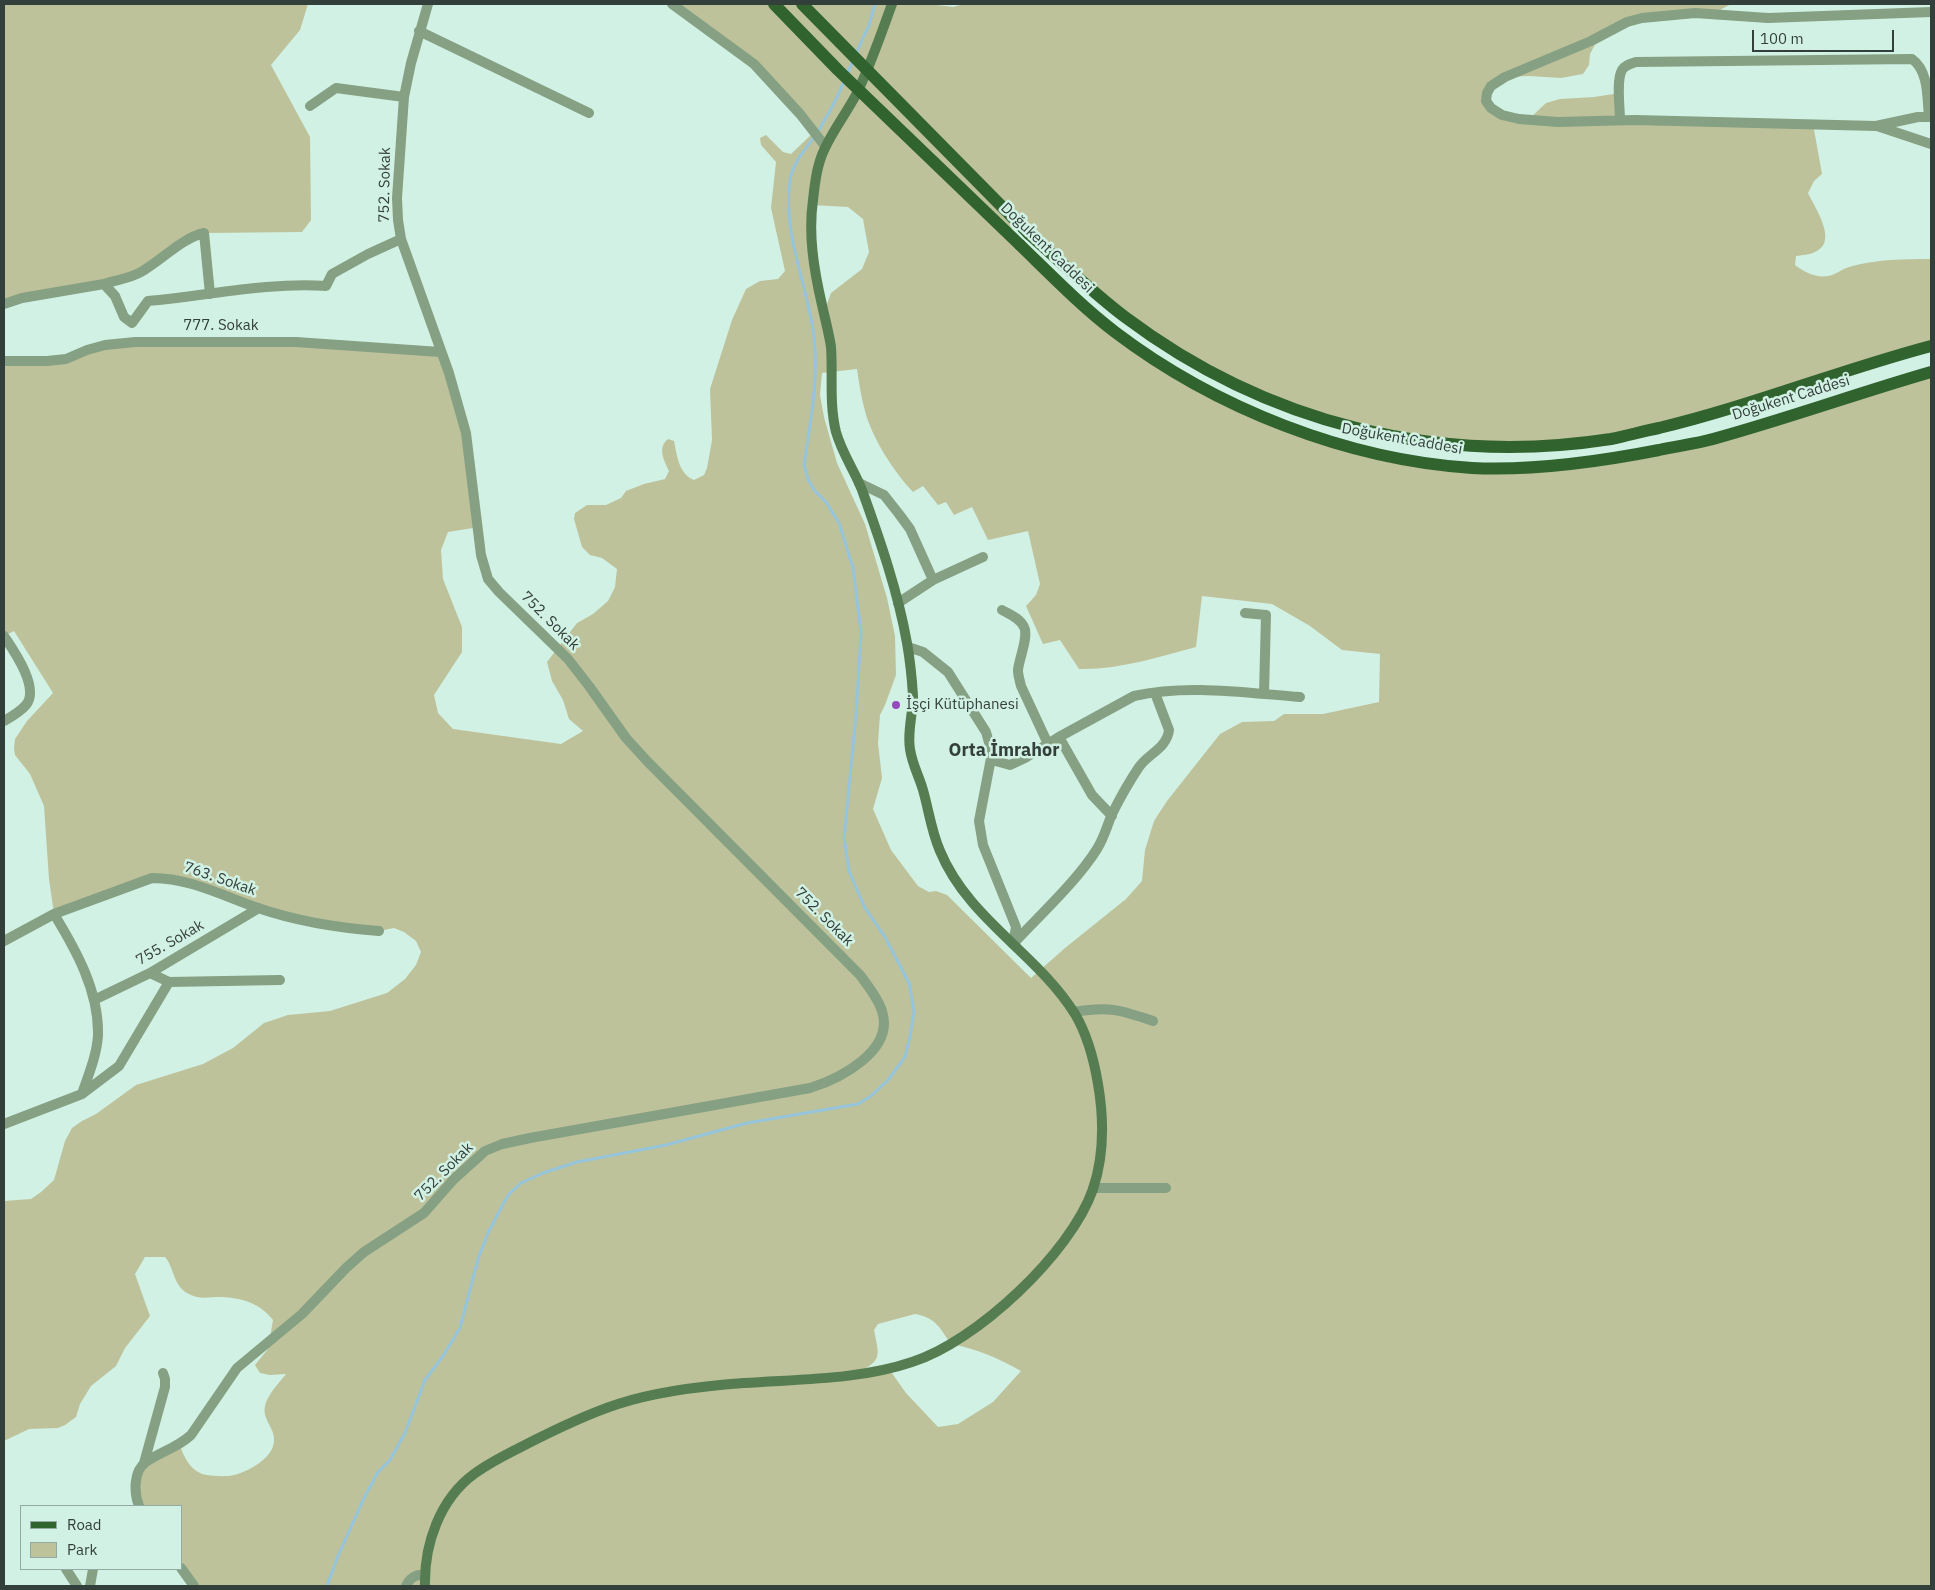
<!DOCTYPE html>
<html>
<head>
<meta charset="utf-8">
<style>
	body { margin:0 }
	#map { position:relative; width:1935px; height:1590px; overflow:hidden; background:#d2f1e5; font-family:"IBM Plex Sans",sans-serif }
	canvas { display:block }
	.frame { position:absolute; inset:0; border:5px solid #333f3a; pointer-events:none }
	.legend { position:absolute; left:20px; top:1505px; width:162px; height:65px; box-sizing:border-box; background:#d2f1e5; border:1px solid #92aaa1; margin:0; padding:6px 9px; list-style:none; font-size:15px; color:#333f3a }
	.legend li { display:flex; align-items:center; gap:10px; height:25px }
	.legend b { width:25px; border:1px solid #92aaa1 }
	.scale { position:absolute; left:1752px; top:30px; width:142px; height:22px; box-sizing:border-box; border:2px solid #333f3a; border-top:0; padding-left:6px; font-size:15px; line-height:18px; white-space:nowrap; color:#333f3a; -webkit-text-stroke:4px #d2f1e5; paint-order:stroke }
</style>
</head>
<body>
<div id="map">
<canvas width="1935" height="1590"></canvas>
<div class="frame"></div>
<ul class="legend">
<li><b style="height:6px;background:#31632e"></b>Road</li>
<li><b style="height:14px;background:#bdc29b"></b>Park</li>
</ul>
<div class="scale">100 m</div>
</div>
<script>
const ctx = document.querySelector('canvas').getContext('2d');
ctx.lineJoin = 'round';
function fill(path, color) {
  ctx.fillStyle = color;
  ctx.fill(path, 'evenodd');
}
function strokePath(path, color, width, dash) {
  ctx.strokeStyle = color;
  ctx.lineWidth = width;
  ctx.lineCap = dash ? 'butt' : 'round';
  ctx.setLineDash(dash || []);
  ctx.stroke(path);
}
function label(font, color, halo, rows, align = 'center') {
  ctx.font = font + ' "IBM Plex Sans",sans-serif';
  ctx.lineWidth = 5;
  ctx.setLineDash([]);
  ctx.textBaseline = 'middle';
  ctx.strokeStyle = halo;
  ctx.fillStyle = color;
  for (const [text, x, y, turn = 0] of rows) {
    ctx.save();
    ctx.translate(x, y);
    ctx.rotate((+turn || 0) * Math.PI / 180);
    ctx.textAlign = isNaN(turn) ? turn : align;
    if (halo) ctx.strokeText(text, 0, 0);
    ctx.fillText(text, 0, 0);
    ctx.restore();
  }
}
fill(new Path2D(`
	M4,4H308L300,30L271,65L310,137L311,220L302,232L204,233L139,273L4,304Z
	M672,4H930L953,7L964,4H1731L1720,10L1706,13L1642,18L1599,37L1590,54L1589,65L1583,74L1561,78L1529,76L1505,77L1491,86V108L1528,120L1546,103L1560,99L1594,97L1620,93V120L1813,124L1822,174L1814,181L1808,193C1815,208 1839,242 1815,252C1810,255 1801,255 1796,256L1795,265C1804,272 1816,278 1828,276C1835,275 1842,269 1849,267C1877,259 1903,259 1931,259V346L1702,417L1541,446L1411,440L1276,404L1173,349L1018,223L1007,233L1116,332L1271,421L1408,459L1543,467L1712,439L1931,372V1586H194L181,1568V1506H139V1472L180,1445C184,1458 192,1473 207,1475C214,1476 227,1477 234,1475C250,1471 275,1457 274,1439C274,1427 262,1419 265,1406C267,1395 279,1383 286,1374L270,1375L260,1373L255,1365L268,1349L273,1320C260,1303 242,1298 221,1297C209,1297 198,1300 187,1293C173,1285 174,1267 165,1257H145L135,1274L150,1316L125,1348L116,1366L91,1386L80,1404L76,1417L65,1425L58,1428L29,1429L4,1441V1201L31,1199L41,1192L54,1180L65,1141L72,1128L82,1121L96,1114L136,1085L203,1064L233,1048L264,1023L288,1015L330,1011L387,993L405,979L416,965L421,952L416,941L404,932L394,928L379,931L304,920L168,878L54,914L49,879L44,806L30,774L15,755L14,749L15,739L27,721L53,693L14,631L4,636V361H47L87,350L211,341L439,354L466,433L479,527L448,532L441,550L443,579L462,627V652L434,695L438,713L453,729L561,744L583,731L569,719L563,700L552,681L547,662L577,623L593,614L608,601L615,587L617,569L602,558L590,555L582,547L574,519L575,513L587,505H606L621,498L626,491L644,484L665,479L669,471C664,460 657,448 668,439L674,441C677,456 679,474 694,480L704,475L707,468L712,440L710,389L732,320L746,289L760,281L778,279L785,271L771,208L776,162L761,145L760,138L766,135L783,152L791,154L814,132L769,79ZM812,205L848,207L863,219L869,252L862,269L831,293L824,312ZM857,369C859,383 861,397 865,411C872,438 894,472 913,492L923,486L938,505L946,502L954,515L972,507L988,540L1028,531L1040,584L1036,595L1026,606L1043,644L1060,640L1079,669C1119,670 1158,657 1196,647L1202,596L1272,604L1310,626L1342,650L1380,654L1379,702L1323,714H1284L1274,721L1242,722L1220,734L1167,801L1154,821L1145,850L1142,881L1126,899L1065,948L1031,978L947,895L936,891L929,892L918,886L891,850L873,809L882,778L878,743L880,715L885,705L896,675L895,636L887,598L865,524L837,463L824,417L820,395L822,373ZM915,1314C936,1318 939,1327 951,1344C977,1349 998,1358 1021,1371L993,1402L958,1424L938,1427L906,1393L889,1369L857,1373C883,1360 879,1356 874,1330L878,1324Z`), '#bdc29b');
strokePath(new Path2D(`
	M856,54L869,25L875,4
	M847,75L853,60
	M327,1586L338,1556L364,1498L378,1472L390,1460L405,1433L425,1380L443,1356L460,1328L478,1259L488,1233L502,1206L509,1194L521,1183L543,1173L577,1162L666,1145L747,1123L858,1104L871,1096L888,1080L905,1057L910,1036L914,1011L909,983L885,937L865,908L849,871L844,838L856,715L861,632L853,568L839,523L826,502L814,490L808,479L804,465C810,423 819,380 814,337C808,285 782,234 790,180C793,160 810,145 820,128C829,113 838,97 844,81`), '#96c5db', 3);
strokePath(new Path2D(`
	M672,4L754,64L800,114L825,146
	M1931,12L1768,18L1695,13L1642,18L1627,22L1591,41L1505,77L1491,86L1487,93L1486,101L1491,108L1502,115L1519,119L1558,122L1635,120L1876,126L1918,117H1931
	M419,31L589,113
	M310,106L336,88L404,97
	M1620,120C1620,108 1616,80 1622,70C1625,65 1630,64 1636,62L1912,59C1929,71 1927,98 1929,117
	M1877,126L1931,144
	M104,284C116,280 131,278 141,272C162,260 182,238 204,233L210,294
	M4,304L22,298L104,284L115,296L124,317L132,323L148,301C207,296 266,282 326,286L332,274L368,254L401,239
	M4,361H47L66,359L87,350L105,345L135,342H296L440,352
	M859,483L884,495L899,514L910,529L933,580
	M898,603L933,580L983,557
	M1002,610C1009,614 1020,618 1024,627C1029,636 1019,659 1018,670C1018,676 1020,681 1021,686L1048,744
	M1245,613L1266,615L1264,694
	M4,636C14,651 40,688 26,705C20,712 11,717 4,721
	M908,647L923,652L948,672L986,732L992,753L979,821L983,845L1016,927L1013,944
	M1059,737L1092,795L1112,816
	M992,760L1010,765L1025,758L1059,737L1134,696C1188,684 1245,693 1300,697
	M54,914C76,950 99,991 98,1035C97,1055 88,1076 82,1094
	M4,941L54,914L152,878C190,878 223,896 258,908C296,921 339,928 379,931
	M1014,943C1040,915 1077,881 1097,849C1104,838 1107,826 1112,814C1120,798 1129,782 1139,767C1148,754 1167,748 1169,730L1155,693
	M169,982L280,980
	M94,1000L150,973L259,908
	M1074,1012C1109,1006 1121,1010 1153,1021
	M4,1124L82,1094L119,1066L169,982L150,973
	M1093,1188H1166
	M144,1463L165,1387V1379L163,1373
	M139,1506C134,1493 133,1471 146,1462C162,1451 177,1448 191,1435L237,1368L302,1314L346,1268L364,1252L424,1213L453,1180L485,1151L502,1144L530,1138L810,1088C839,1079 895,1051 882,1011C878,998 868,986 860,975L647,761L626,738L589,686L568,659L499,592L488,579L481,555L466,433L449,373L401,239L398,220L397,198L404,97L411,63L428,4
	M181,1568L194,1586
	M66,1569L77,1586
	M90,1586L93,1569
	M406,1586C410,1578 415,1574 425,1575`), '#85a082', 10);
strokePath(new Path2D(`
	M425,1586C424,1544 440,1499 474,1474C489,1463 505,1455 521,1447C552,1431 584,1415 618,1404C658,1391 702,1386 744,1383C800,1379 859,1380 912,1362C976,1342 1071,1253 1093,1189C1104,1156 1104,1119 1098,1084C1094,1060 1088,1036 1075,1014C1037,953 968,919 940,851C931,830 929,811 923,790C919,776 912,764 910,749C907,732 913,714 913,696C912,679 910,660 907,643C898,592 880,540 862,490C854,470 842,453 836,432C829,404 833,375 831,347C829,333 825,319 822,305C814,270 808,235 813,200C815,182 817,164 825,148C834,129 847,112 857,93C871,64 881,34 892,4`), '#557d51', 10);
strokePath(new Path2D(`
	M1029,234C1061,262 1092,292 1125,317C1266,423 1437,466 1611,439C1627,436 1643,431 1659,428C1751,406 1840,370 1931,346
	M1020,245C1051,275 1081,306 1115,332C1215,408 1347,460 1472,468C1535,471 1598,462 1659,450C1677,446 1695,444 1713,439C1786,419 1858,393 1931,372`), '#31632e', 12);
strokePath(new Path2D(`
	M774,4L838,70L1020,245
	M802,4L1029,234`), '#31632e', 12);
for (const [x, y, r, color] of [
	[896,705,5,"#964bbd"]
]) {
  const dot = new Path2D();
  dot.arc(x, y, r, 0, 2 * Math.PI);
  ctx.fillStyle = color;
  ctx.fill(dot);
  strokePath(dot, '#d2f1e5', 2);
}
label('15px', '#333f3a', '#d2f1e5', [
	["752. Sokak",385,185,-89],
	["Doğukent Caddesi",1047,248,44],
	["777. Sokak",221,326],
	["Doğukent Caddesi",1791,398,-17],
	["Doğukent Caddesi",1402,439,10],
	["752. Sokak",550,621,45],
	["763. Sokak",220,879,19],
	["752. Sokak",824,917,45],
	["755. Sokak",170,943,-30],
	["752. Sokak",444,1172,-45]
]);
label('15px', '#333f3a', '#d2f1e5', [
	["İşçi Kütüphanesi",906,705]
], 'left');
label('bold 18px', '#333f3a', '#d2f1e5', [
	["Orta İmrahor",1004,751]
]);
</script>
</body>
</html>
